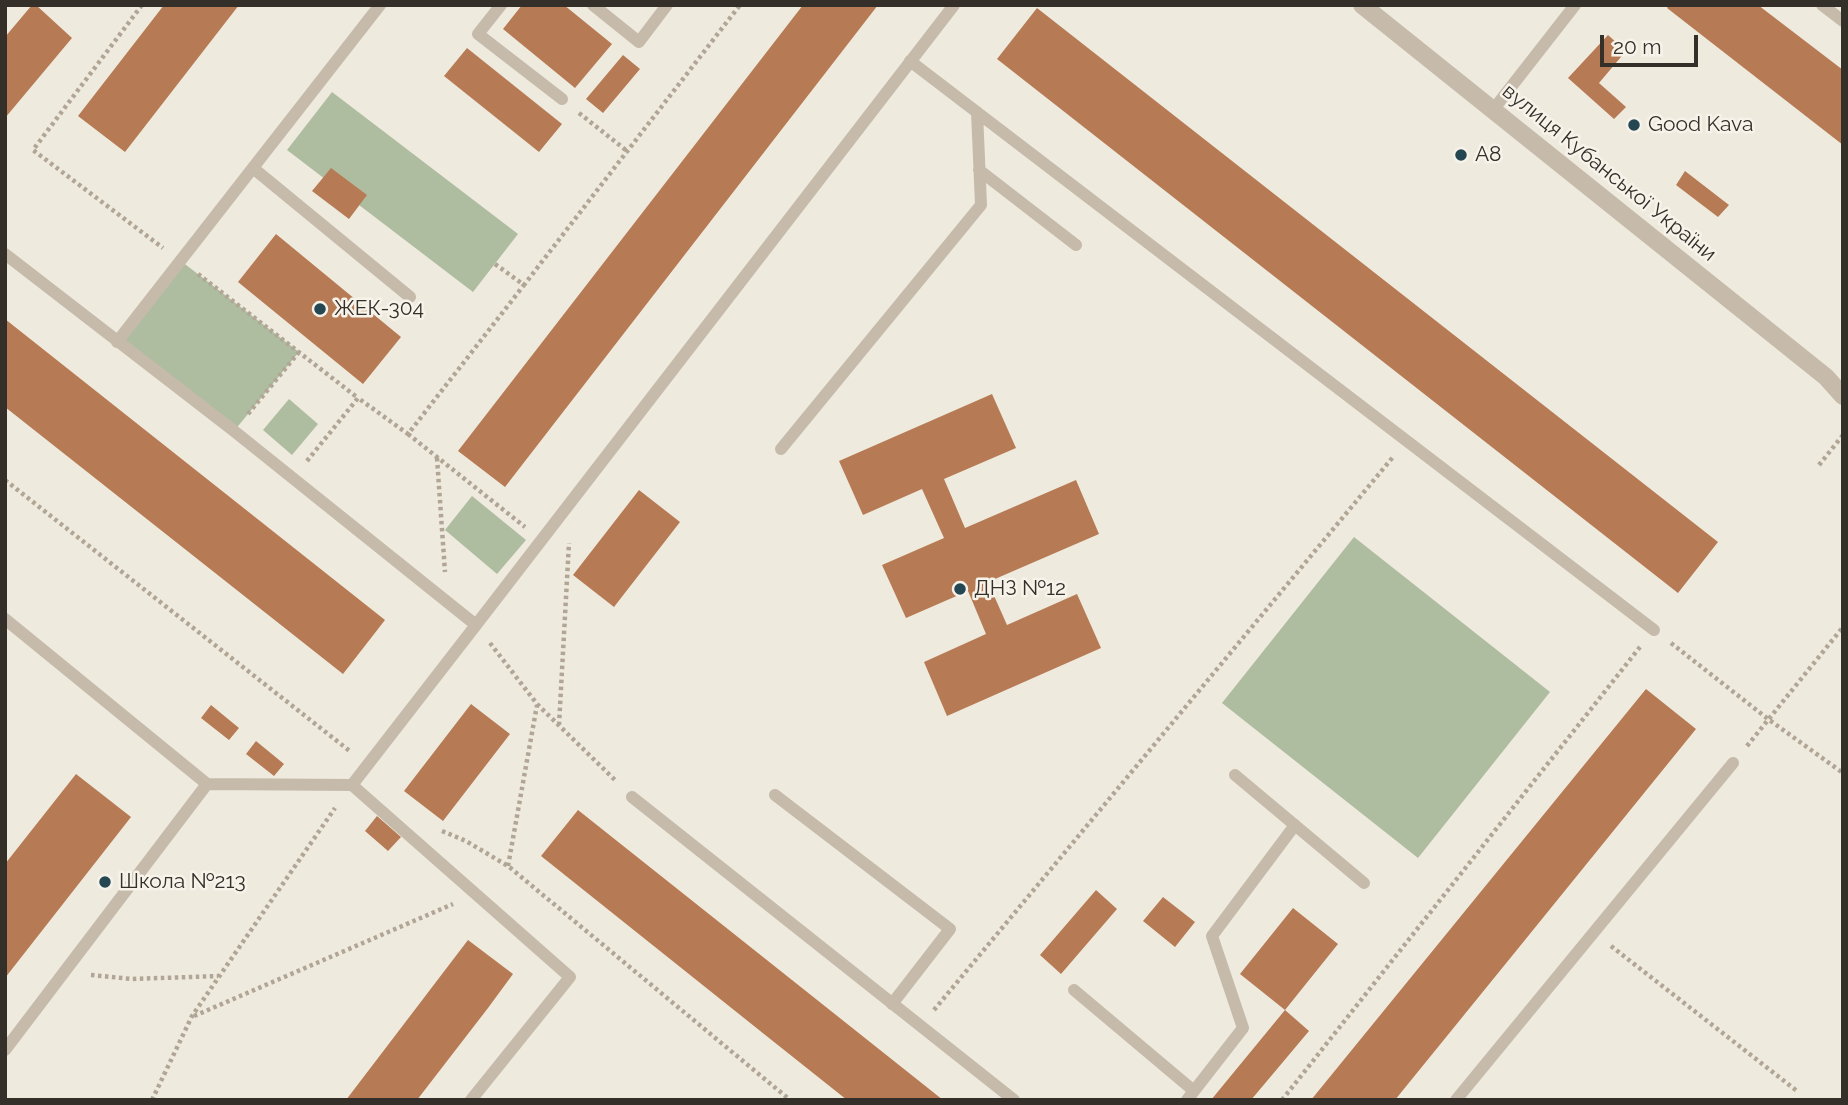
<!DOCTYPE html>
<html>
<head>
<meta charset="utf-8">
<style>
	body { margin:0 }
	#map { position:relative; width:1848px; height:1105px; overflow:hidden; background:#efeade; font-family:Raleway,sans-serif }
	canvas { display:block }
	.frame { position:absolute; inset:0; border:7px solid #342f29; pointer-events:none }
	.scale { position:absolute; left:1600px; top:35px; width:98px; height:32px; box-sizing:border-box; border:4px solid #342f29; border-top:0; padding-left:9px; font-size:21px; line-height:24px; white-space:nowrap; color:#342f29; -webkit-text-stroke:5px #f7f3ea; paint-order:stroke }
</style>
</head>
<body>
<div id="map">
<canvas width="1848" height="1105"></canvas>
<div class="frame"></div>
<div class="scale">20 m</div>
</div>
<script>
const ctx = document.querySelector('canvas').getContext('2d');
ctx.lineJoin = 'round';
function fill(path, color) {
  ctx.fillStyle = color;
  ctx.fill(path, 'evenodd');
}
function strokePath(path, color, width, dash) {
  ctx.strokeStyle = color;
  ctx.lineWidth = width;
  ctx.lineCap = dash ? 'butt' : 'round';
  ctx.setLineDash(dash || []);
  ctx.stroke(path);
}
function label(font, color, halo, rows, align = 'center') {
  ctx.font = font + ' Raleway,sans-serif';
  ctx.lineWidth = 5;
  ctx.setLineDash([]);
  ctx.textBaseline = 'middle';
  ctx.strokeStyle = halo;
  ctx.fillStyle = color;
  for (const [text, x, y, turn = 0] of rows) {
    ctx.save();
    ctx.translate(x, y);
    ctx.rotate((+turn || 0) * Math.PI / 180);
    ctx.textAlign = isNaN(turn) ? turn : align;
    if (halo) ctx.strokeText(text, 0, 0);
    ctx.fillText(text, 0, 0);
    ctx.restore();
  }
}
fill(new Path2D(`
	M332,92L518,234L473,292L287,150Z
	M181,261L299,352L234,431L117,342Z
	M289,399L318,424L292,455L263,430Z
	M472,496L526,540L497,574L445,530Z
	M1354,537L1550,692L1418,858L1222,703Z`), '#aebca0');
fill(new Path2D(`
	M32,5H36L72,38L5,118V37Z
	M164,5H239L125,152L78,116Z
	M522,5H564L612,44L575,88L503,29Z
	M803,5H878L505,487L458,451Z
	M1669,5H1758L1843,70V145L1667,8Z
	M1037,8L1718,542L1678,593L997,59Z
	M1608,35L1626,51L1599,83L1626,107L1614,119L1568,78Z
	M467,48L562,124L539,152L444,76Z
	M623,55L640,69L603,113L586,99Z
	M331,168L367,195L349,219L312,191Z
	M1685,171L1729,205L1718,217L1676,185Z
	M276,234L401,337L363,384L238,282Z
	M5,319L385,620L343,674L5,407Z
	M992,394L1016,448L944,479L965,528L1076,480L1099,534L988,582L1007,625L1077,594L1101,648L947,716L924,662L986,634L968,591L906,618L882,565L944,538L922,489L863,515L839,461Z
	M639,490L680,522L614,607L573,575Z
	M1646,689L1696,729L1529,935L1395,1100H1311Z
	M471,704L510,734L443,821L404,791Z
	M211,705L239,728L229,740L201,718Z
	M256,741L284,764L274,776L246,754Z
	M76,774L131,817L5,978V864Z
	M578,810L943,1100H847L764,1034L541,856Z
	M377,816L401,837L388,851L365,831Z
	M1096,890L1117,909L1061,974L1040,955Z
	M1163,897L1195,922L1175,947L1143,921Z
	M1293,908L1338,944L1285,1010L1240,974Z
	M468,940L513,974L488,1008L417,1100H346Z
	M1285,1010L1309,1031L1251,1100H1211Z`), '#b67b54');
strokePath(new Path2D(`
	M142,5L33,150L163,248
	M579,113L627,151
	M495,264L524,285L740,5
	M198,274L358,398
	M248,414L299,352
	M408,434L525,527
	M437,458L445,572
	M307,461L358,398L408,434L524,285
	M1819,465L1843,435
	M5,480L351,752
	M490,643L537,704L616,781
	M1671,643L1768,719L1843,773
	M559,725L569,543
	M1747,746L1843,627
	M442,831L466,841L508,866L790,1100
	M508,866L537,705
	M1611,946L1797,1091
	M91,975L132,979L218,976
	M934,1010L1393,457
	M194,1016L453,904
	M152,1100L192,1016L335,808
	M1282,1100L1640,647`), '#b1a696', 4.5, [3.5, 3.5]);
strokePath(new Path2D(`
	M501,5L478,34L562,99
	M593,5L639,42L667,5
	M1822,5L1843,21
	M910,61L1654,630
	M1493,110L1575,5
	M253,168L410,297
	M979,170L1076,245
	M5,254L234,431L476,625L954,5
	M117,342L380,5
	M781,449L981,205L977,112
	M5,619L207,784
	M1235,775L1364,883
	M352,785L570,977L471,1100
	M775,795L950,929L892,1004
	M632,797L1014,1100
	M1074,990L1194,1091
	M5,1050L207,784L352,785L476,625
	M1187,1100L1243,1028L1212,936L1295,825
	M1456,1100L1733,763`), '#c6bbab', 12);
strokePath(new Path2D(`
	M1362,5L1826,377L1843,396`), '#c6bbab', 18);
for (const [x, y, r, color] of [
	[1634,125,7,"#244751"],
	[1461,155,7,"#244751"],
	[320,309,7,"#244751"],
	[960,589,7,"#244751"],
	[105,882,7,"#244751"]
]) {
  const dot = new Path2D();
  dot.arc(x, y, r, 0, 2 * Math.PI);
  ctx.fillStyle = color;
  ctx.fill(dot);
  strokePath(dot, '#f7f3ea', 2.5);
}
label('21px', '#342f29', '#f7f3ea', [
	["Good Kava",1648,125],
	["А8",1475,155],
	["ЖЕК-304",334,309],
	["ДНЗ №12",974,589],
	["Школа №213",119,882]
], 'left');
label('21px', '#342f29', '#f7f3ea', [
	["вулиця Кубанської України",1609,173,39]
]);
</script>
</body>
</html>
